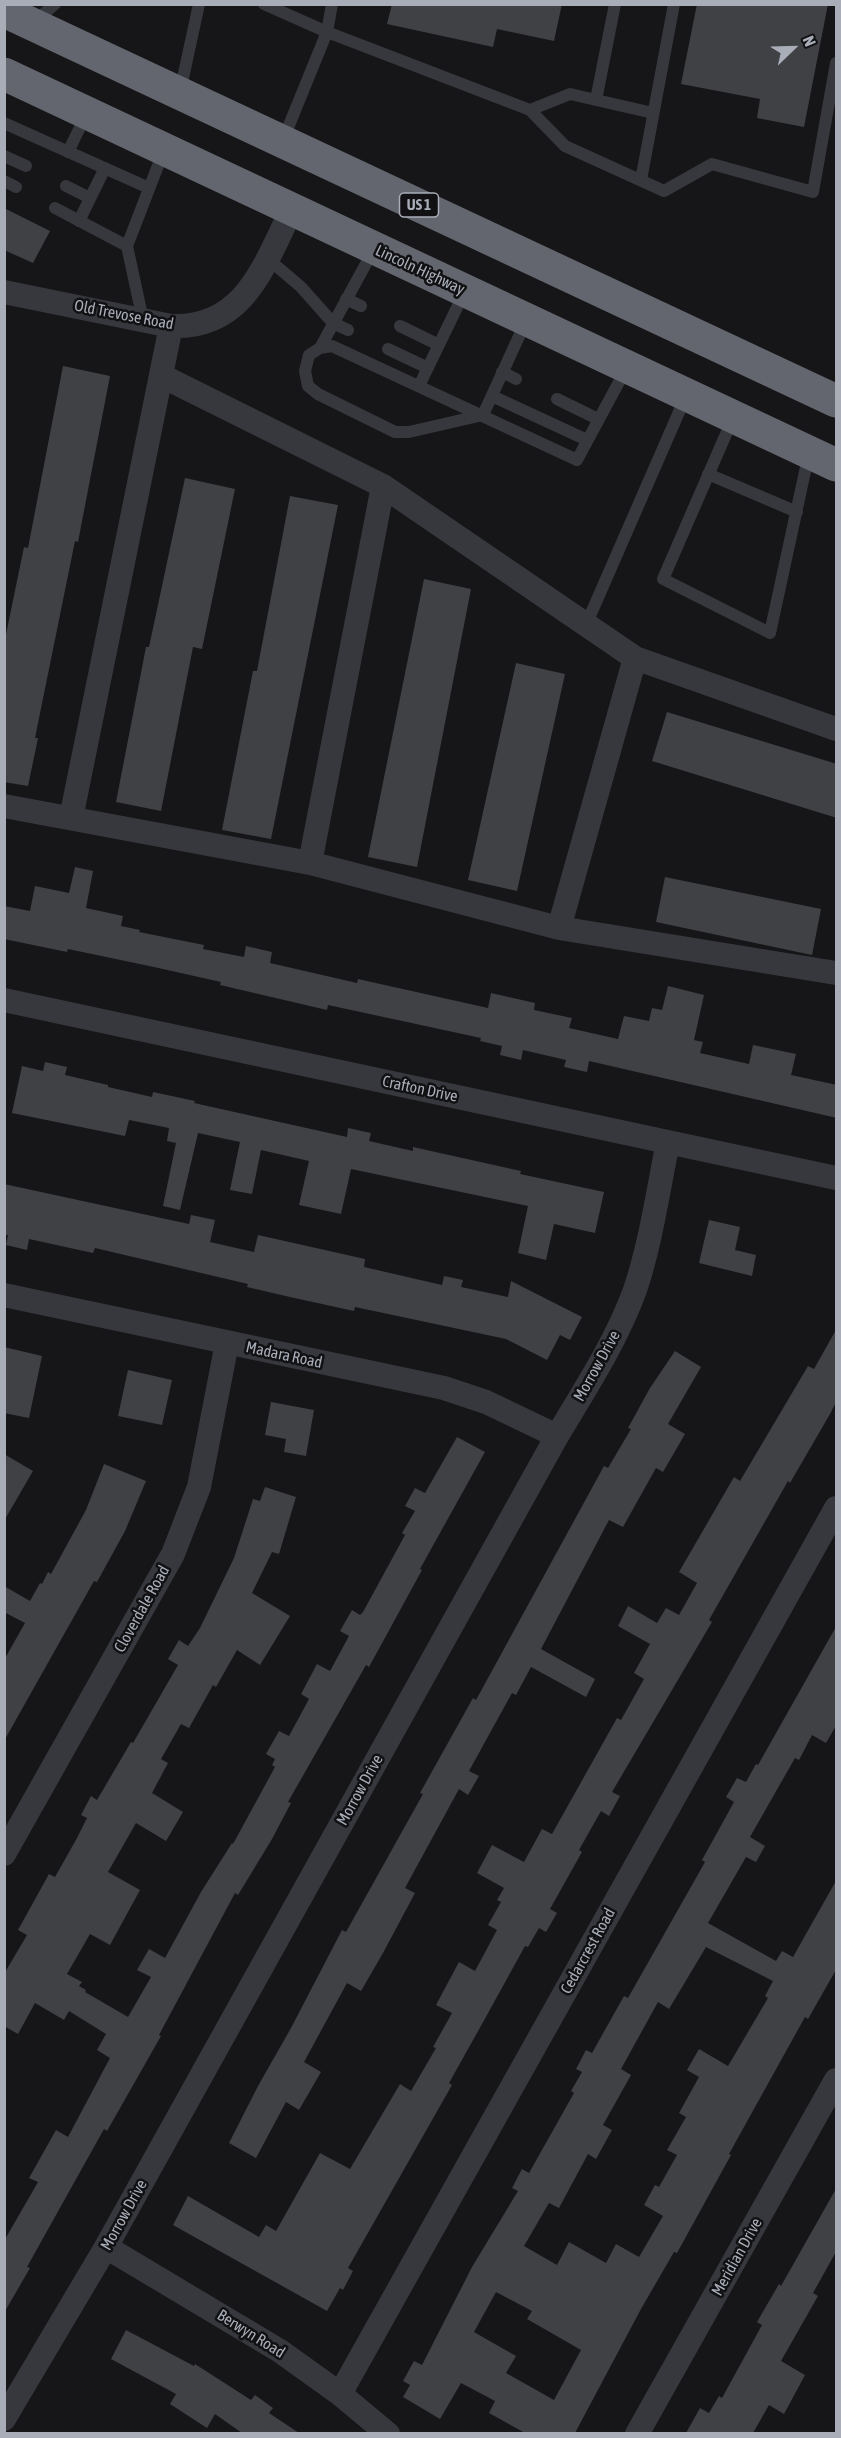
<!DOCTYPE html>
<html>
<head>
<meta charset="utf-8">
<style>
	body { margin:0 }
	#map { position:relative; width:841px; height:2438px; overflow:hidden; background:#161618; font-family:"Asap Condensed",sans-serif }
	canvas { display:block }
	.frame { position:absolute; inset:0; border:6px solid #a8adb8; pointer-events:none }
	.north { position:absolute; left:763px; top:18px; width:60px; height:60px; -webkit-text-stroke:4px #111113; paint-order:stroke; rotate:67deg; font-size:16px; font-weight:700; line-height:24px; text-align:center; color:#a8adb8 }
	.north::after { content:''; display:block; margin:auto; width:21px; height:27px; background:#a8adb8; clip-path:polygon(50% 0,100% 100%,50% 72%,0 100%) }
</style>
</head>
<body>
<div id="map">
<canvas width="841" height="2438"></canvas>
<div class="frame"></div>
<div class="north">N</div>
</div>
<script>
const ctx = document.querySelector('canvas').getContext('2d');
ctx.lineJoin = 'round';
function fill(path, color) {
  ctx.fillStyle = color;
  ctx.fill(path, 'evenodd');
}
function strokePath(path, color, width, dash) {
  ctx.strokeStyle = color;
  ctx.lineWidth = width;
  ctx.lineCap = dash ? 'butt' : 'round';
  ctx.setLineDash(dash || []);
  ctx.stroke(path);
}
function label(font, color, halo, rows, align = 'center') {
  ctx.font = font + ' "Asap Condensed",sans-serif';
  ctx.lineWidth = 5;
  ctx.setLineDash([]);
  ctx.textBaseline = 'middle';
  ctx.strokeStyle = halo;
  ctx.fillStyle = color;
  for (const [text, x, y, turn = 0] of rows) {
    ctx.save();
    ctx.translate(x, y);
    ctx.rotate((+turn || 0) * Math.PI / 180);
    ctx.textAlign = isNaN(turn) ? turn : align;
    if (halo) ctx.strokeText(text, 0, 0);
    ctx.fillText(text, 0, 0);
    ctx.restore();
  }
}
fill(new Path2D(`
	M392,4H562L554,41L497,29L493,47L387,24Z
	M697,4H828L804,127L757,118L760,99L681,84Z
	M4,208L50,231L33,263L4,250Z
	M63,366L110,376L78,542L75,541L35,738H38L28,786L4,782V644L24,547L28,548Z
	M185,478L235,489L202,649L193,647L161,811L116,802L146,647H149Z
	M290,496L338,505L271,839L222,830L253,671H257Z
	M424,579L471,589L417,867L368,857Z
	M516,663L565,674L517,891L468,880Z
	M667,712L837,764V818L652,761Z
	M75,867L93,871L86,908L123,916L121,926L140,930L139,932L204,945L203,949L244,957L246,946L272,952L270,963L357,983L358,979L488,1008L491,993L535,1003L534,1010L572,1018L569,1028L618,1039L624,1016L649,1021L652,1008L662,1010L668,986L704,995L694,1040L703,1042L700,1053L749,1064L753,1045L796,1054L791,1075L837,1085V1118L589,1061L587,1072L564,1067L566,1060L523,1050L521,1060L500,1055L502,1046L480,1041L481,1038L328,1005L327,1010L220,985L221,982L154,967L68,949L67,952L4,939V906L30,911L35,886L69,893Z
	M665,877L821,909L812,955L656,922Z
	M45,1062L67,1067L65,1075L108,1085V1087L152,1097L153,1092L195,1101L194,1103L347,1137L348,1128L371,1133L369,1141L413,1151V1147L521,1171L520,1174L604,1192L595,1233L554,1224L546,1260L518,1253L528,1206L351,1169L341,1214L299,1205L309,1161L261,1150L252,1194L230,1190L240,1142L198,1133L180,1210L163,1206L176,1143L167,1141L169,1128L129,1120L125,1136L12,1113L22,1066L43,1071Z
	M4,1184L189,1224L191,1215L215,1220L210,1242L254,1252L258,1235L365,1259L364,1267L442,1285L444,1276L463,1280L461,1287L508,1297L511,1281L582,1317L570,1340L560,1335L547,1360L506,1339L355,1307L354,1311L290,1297L247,1287L248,1284L95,1248L93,1253L29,1239L27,1250L6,1245L8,1235H4Z
	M709,1220L740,1227L735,1250L756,1255L752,1276L699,1263Z
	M837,1328V1400L830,1414L790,1483L788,1481L709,1620L712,1622L612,1792L620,1796L609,1816L601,1811L579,1850L582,1852L550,1909L557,1913L546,1932L539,1928L528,1947L525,1946L482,2024L449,2083L452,2085L348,2268L353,2271L343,2290L340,2288L327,2311L173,2225L188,2196L259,2237L266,2225L276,2231L320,2153L350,2169L400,2084L411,2091L436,2048L433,2047L452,2013L436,2005L459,1962L475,1971L497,1930L488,1925L501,1902L497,1900L504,1888L477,1873L492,1845L524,1862L542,1829L552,1834L617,1718L621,1720L644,1679L634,1673L650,1644L618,1626L628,1606L657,1623L666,1608L679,1615L697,1583L679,1572L734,1477L740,1481L808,1366L814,1369Z
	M4,1347L42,1356L29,1418L4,1413Z
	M675,1351L701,1367L668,1424L685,1434L663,1472L656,1468L623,1527L609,1520L541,1649L595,1679L586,1697L531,1667L516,1695L512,1693L469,1771L479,1776L468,1795L459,1789L405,1888L415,1893L383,1953L361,1991L347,1983L304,2062L321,2072L299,2110L286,2102L256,2158L229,2143L258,2086L291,2028L342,1930L346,1932L423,1794L420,1793L473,1698L476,1700L604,1466L608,1468L631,1429L628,1428L650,1388Z
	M128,1370L172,1380L162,1425L118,1416Z
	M271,1402L314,1410L306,1456L284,1452L286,1439L265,1435Z
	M457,1437L485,1452L420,1569L422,1570L369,1667L366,1665L288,1802L291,1803L272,1839L238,1895L235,1893L159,2035L161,2036L107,2131L104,2129L27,2267L30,2268L4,2313V2241L38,2182L29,2178L56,2130L68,2137L110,2058L97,2050L106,2034L69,2011L64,2020L35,2003L18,2034L4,2026V1974L27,1935L18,1930L49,1874L55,1877L77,1838L87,1818L81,1815L91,1796L97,1800L131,1742L133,1743L178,1665L168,1659L179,1640L188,1646L200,1628L234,1558L253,1499L260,1501L265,1487L296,1497L279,1554L272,1552L252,1593L290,1616L260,1665L237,1650L216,1687L213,1685L189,1728L181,1724L161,1759L168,1763L152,1793L183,1812L166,1841L136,1823L108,1872L140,1890L110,1945L90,1934L67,1974L82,1982L79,1986L86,1990L85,1992L128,2017L151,1977L137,1970L149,1949L165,1958L201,1892L232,1843L233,1844L275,1767L272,1765L275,1759L266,1754L279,1731L289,1736L309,1699L301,1694L317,1664L330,1671L349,1636L340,1631L352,1610L360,1615L363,1612L405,1535L402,1533L415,1511L405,1506L415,1488L425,1493Z
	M4,1454L33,1471L4,1521Z
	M104,1464L146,1481L125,1531L97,1582L94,1581L4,1741V1660L25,1623L4,1612V1586L30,1601L40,1583L42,1584L48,1572L51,1574L86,1510Z
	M837,1625V1724L826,1743L812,1735L799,1760L795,1758L750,1837L765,1846L756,1862L746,1857L708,1923L776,1961L782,1951L793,1957L837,1879V1968L808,2019L805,2017L729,2154L731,2155L677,2253L674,2252L641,2309L575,2433H525L489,2413L495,2401L461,2383L440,2419L403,2397L410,2385L403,2381L414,2361L422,2365L472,2267L518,2191L512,2188L522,2169L529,2173L574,2093L571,2091L582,2072L576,2069L586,2050L592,2053L624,1996L628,1998L705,1862L702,1860L734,1802L726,1797L737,1778L746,1782L756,1764L758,1765ZM706,1947L773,1981L765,1996L768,1998L728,2066L699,2049L687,2070L699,2077L679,2113L686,2117L667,2150L677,2155L659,2187L655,2185L644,2205L663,2216L639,2257L616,2244L606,2263L569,2242L557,2265L524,2246L549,2203L559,2208L588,2154L596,2159L612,2130L603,2125L631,2075L621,2069L658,2002L669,2009ZM496,2292L532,2311L527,2319L581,2350L554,2400L506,2373L516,2356L474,2332Z
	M837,2187V2250L813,2293L818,2296L781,2361L805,2375L784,2414L769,2405L753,2433H686L700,2408L709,2413L719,2396L722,2398L762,2325L757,2322L779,2284L781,2286Z
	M126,2330L194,2366L195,2364L251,2400L255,2395L273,2408L269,2413L299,2433H242L215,2414L207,2428L170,2404L176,2394L111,2359Z`), '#404145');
strokePath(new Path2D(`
	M264,4L327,32L530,110L565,146L664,191L712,164L813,192L836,63
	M33,23L55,4
	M180,92L199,4
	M596,100L615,4
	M530,110L570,94L653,113
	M4,123L149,188
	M283,140L327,32L332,4
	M68,152L86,115
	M4,156L26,166
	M641,180L674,4
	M4,181L16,187
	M66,186L90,198
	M55,208L127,246L164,150
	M79,221L105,168
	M127,246L143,320
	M267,258L301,287L333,323L348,330
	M346,299L361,306
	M400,326L439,345
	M320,348L374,249
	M388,349L428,368
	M502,372L516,379
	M419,386L464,293
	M492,396L587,440
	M557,399L598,419
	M483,415L409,432H395L318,394L308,386L305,371L309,355L320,348L332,346L577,460L626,369
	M483,415L526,321
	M733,418L663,579L770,633L809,453
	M708,474L797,512
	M586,625L686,396`), '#37383d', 12);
strokePath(new Path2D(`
	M4,292L171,326C245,329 264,265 292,209
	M162,376L383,486L635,658L559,928
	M635,658L836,729
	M4,806L310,863L559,928L836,973
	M71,818L171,326
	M310,863L383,486
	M4,1000L836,1178
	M4,1295L444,1388L486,1402L557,1436
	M4,1854L173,1554L199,1487L227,1343
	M106,2247L280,2351L340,2394L388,2434
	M340,2394L836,1508
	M4,2419L106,2247L557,1436C585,1389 616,1342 635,1290C651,1242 658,1191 668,1142
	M637,2434L836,2080`), '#37383d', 24);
strokePath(new Path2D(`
	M4,11L836,401
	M4,74L836,465`), '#63666e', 33);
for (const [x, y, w] of [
	[419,205,39]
]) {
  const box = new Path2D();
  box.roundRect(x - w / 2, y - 12, w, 24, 4.5);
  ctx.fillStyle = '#111113';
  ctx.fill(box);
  strokePath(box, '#a8adb8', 1.5);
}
label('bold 15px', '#a8adb8', null, [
	["US 1",419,205]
]);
label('16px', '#a8adb8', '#111113', [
	["Lincoln Highway",420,270,25],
	["Old Trevose Road",124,315,11],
	["Crafton Drive",420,1089,12],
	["Madara Road",284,1355,12],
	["Morrow Drive",597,1366,-61],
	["Cloverdale Road",142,1609,-61],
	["Morrow Drive",360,1790,-61],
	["Cedarcrest Road",588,1951,-61],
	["Morrow Drive",124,2215,-61],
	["Meridian Drive",737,2257,-61],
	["Berwyn Road",251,2334,32]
]);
</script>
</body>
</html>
